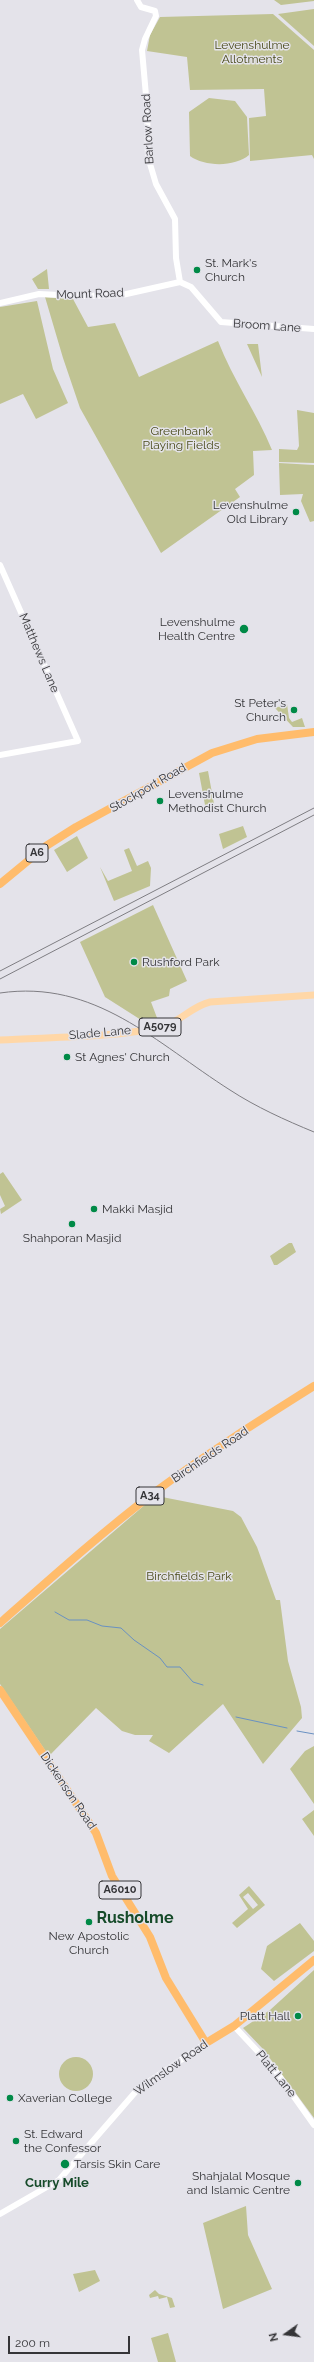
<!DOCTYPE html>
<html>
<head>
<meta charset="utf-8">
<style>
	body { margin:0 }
	#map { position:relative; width:314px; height:2362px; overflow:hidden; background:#e4e3ea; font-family:Raleway,sans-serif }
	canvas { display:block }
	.north { position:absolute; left:266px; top:2314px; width:40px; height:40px; -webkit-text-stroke:3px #e4e3ea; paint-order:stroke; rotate:256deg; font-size:11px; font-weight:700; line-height:16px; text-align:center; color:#353538 }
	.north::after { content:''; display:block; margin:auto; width:14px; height:18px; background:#353538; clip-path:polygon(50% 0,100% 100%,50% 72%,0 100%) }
	.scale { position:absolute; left:8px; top:2336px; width:122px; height:18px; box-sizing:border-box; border:2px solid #353538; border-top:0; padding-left:5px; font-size:12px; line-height:14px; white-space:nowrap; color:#353538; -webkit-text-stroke:3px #e4e3ea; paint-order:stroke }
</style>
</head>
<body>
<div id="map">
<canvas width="314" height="2362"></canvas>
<div class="north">N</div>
<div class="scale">200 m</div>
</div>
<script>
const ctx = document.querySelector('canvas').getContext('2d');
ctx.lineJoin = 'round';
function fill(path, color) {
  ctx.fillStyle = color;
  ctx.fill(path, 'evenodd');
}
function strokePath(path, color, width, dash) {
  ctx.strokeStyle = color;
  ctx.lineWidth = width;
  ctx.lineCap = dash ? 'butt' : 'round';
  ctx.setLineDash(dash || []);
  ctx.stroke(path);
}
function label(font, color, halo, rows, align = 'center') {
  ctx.font = font + ' Raleway,sans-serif';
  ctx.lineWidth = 3;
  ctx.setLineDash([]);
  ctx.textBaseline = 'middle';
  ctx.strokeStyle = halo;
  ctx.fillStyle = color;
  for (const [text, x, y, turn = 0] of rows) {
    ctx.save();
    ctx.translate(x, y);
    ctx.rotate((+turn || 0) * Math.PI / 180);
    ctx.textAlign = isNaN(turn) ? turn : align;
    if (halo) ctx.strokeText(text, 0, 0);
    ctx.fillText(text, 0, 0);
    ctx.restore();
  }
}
fill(new Path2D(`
	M274,0H314V1L281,5Z
	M314,9V46L278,14Z
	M273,14L314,50V159L312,155L250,161L249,118L266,116L264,89L190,90L187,57L147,51L150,35L160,17Z
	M209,98L235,101L247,117L249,155C235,167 205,167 190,156L189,112Z
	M47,269L49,289H38L32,279Z
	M45,297L73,299L88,327L115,323L139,377L218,341C233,380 257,413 272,450L253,451L254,475L235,489L240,497L161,553L80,408L63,358Z
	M37,301L53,369L68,403L36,419L23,394L0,404V307Z
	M247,344H258L262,377Z
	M297,410L314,413V463L279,462V449L297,450L299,446Z
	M279,463L314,465V521L310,522L301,501L303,494L280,495Z
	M287,704L289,718L292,722L302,718L305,727H293L275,708Z
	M208,771L214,804L205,805L199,773Z
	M243,826L247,837L223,849L219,834Z
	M77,836L88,858L67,872L54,850Z
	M129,848L137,866L148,861L151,868L150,886L114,901L100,867L108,881L132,871L124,850Z
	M153,905L187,981L170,989L169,996L151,1002L159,1023L149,1025L105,997L80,942Z
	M3,1172L22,1200L1,1214L0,1209L5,1206L0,1195V1174Z
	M289,1243H292L296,1252L277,1265H274L270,1256Z
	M157,1496L233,1511L241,1517L257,1547L276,1600H280L288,1661L301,1707L302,1718L263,1764L223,1704L169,1753L149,1741L153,1735H135L122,1731L96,1708L49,1756L0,1684V1629L154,1497Z
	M314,1746V1804L290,1769L305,1751Z
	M314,1810V1836L302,1819Z
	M249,1886L265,1905L237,1928L232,1923L248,1909L239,1895ZM248,1893L258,1905L253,1909L243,1897Z
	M300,1923L314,1941V1951L274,1981L261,1969L267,1946Z
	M314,1970V2118L263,2049L243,2028L270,2010Z
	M59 2074a17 17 0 1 1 34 0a17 17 0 1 1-34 0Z
	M246,2206L248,2235L272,2289L223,2309L203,2223Z
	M95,2270L100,2281L79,2292L73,2274Z
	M155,2290L159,2294L172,2298L175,2307L170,2308L167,2297L159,2299L158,2296L150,2298L149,2295Z
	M168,2333L176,2362H158L151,2338Z`), '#c0c393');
strokePath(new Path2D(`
	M55,1612L69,1620H87L102,1626L121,1628L134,1640L160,1658L167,1667H180L193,1682L203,1685
	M236,1717L287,1728
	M297,1731L314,1734`), '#6991c2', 1);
strokePath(new Path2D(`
	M137,0L141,7L155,11L156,16L145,39L142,50L147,107L148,157L156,184L175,219L176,258L180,282
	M0,303L39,294L80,296L122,295L180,282L191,287L221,322L314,329
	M0,565L78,741L0,755
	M234,2026L275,2070L314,2125
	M0,2214L59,2180L138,2089L206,2043`), '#fff', 6);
strokePath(new Path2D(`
	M0,1040C51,1037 112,1038 162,1027C180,1022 192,1006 210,1002L314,995`), '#ffd7a7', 7);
strokePath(new Path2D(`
	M0,884L46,846L76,827L212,753L257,739L314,732
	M0,1623C51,1578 101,1533 155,1492C206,1454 260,1420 314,1386
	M0,1690L96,1833L112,1876L150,1937L166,1978L206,2043L234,2026L314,1960`), '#ffbc6c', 8);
strokePath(new Path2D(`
	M0,971L314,808
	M0,979L314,815
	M0,993C95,979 156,1043 230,1090C256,1107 285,1120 314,1132`), '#7e7d82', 1);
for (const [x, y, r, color] of [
	[197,270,4,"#008a47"],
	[296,512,4,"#008a47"],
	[244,629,5,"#008a47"],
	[294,710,4,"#008a47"],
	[160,801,4,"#008a47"],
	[134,962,4,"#008a47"],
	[67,1057,4,"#008a47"],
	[94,1209,4,"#008a47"],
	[72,1224,4,"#008a47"],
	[89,1922,4,"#008a47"],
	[298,2016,4,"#008a47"],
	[10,2098,4,"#008a47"],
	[16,2141,4,"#008a47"],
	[65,2164,5,"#008a47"],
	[298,2183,4,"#008a47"]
]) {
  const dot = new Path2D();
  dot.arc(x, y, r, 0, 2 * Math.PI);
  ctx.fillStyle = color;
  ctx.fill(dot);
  strokePath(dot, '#e4e3ea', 1.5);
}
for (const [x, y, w] of [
	[37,853,22],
	[160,1027,42],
	[150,1496,28],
	[120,1890,42]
]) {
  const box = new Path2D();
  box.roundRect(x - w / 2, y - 9, w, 18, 3);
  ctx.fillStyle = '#e4e3ea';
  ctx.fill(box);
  strokePath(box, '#353538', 1);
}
label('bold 11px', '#353538', null, [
	["A6",37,853],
	["A5079",160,1027],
	["A34",150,1496],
	["A6010",120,1890]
]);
label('12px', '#494a19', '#e4e3ea', [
	["Levenshulme",252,45],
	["Allotments",252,59],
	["Greenbank",181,431],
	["Playing Fields",181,445],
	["Birchfields Park",189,1576]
]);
label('12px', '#353538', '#e4e3ea', [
	["Barlow Road",148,129,-93],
	["Mount Road",90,294,-2],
	["Broom Lane",267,326,4],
	["Matthews Lane",39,653,67],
	["Stockport Road",148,788,-30],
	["Slade Lane",100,1033,-5],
	["Birchfields Road",210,1455,-34],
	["Dickenson Road",68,1791,56],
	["Wilmslow Road",171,2068,-35],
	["Platt Lane",276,2074,51]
]);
label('12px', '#353538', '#e4e3ea', [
	["St. Mark's",205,263],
	["Church",205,277],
	["Levenshulme",288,505,"right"],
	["Old Library",288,519,"right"],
	["Levenshulme",235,622,"right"],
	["Health Centre",235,636,"right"],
	["St Peter's",286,703,"right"],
	["Church",286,717,"right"],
	["Levenshulme",168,794],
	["Methodist Church",168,808],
	["Rushford Park",142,962],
	["St Agnes' Church",75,1057],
	["Makki Masjid",102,1209],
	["Shahporan Masjid",72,1238,"center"],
	["New Apostolic",89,1936,"center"],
	["Church",89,1950,"center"],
	["Platt Hall",290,2016,"right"],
	["Xaverian College",18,2098],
	["St. Edward",24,2134],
	["the Confessor",24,2148],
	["Tarsis Skin Care",74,2164],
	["Shahjalal Mosque",290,2176,"right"],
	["and Islamic Centre",290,2190,"right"]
], 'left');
label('bold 13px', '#164b2a', '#e4e3ea', [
	["Curry Mile",57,2183]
]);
label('bold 16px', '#164b2a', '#e4e3ea', [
	["Rusholme",135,1918]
]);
</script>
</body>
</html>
